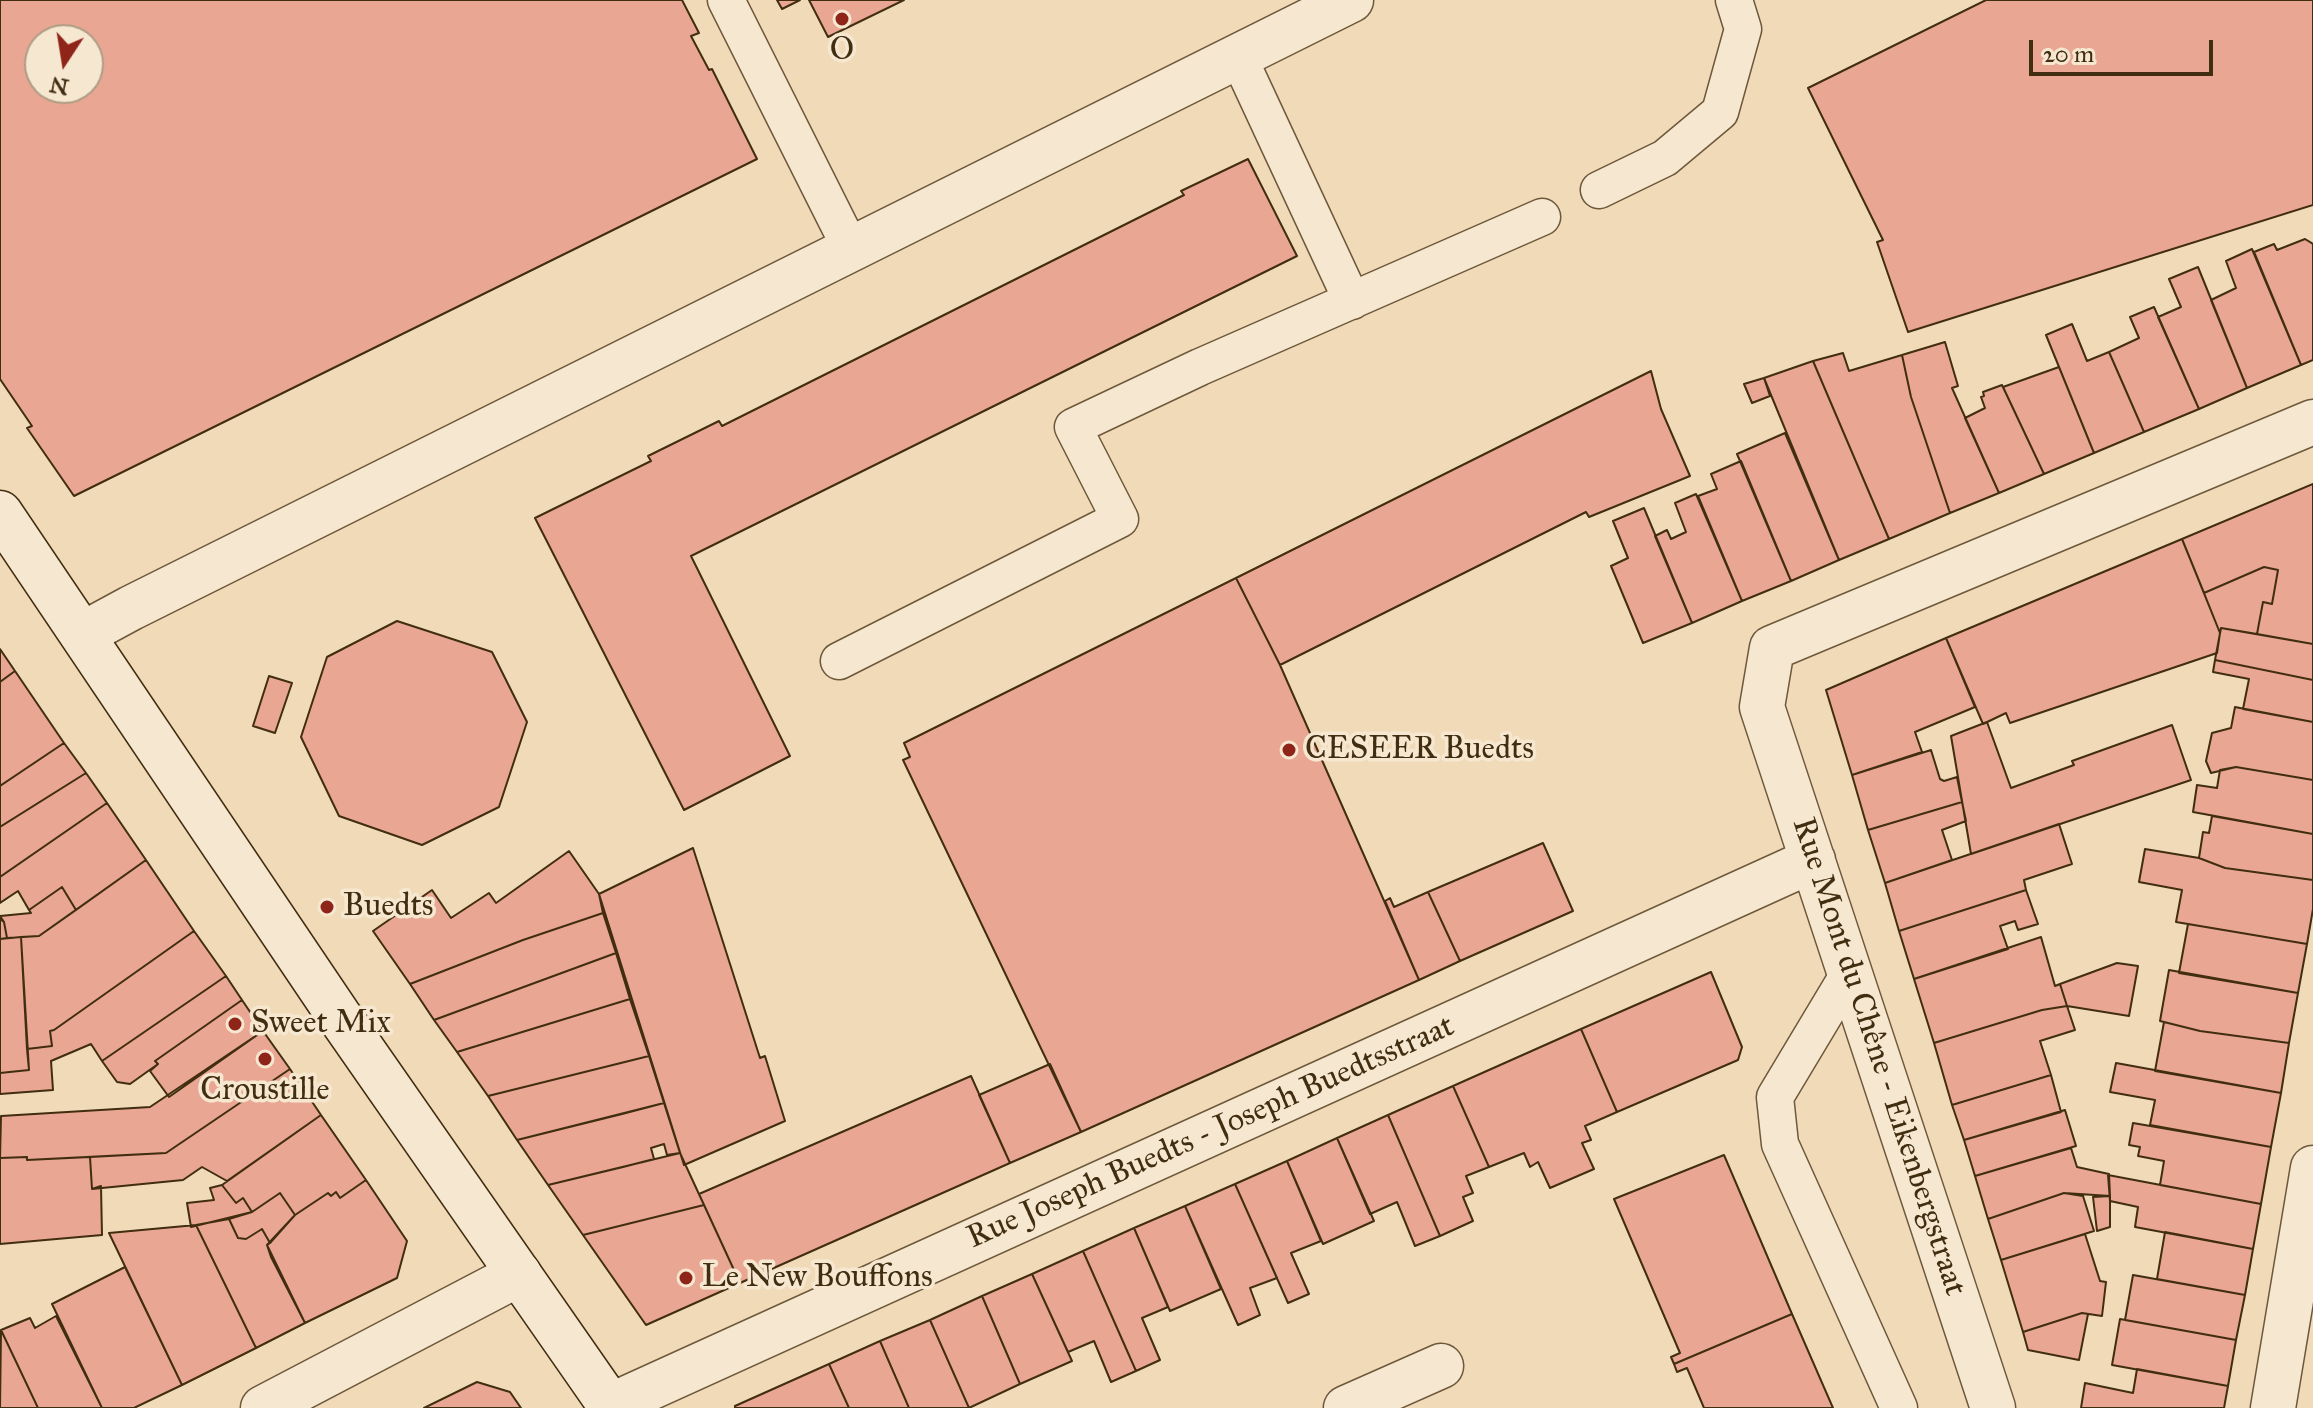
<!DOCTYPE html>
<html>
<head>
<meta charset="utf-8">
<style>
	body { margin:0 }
	#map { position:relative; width:2313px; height:1408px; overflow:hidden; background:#f1dab8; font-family:"IM FELL Great Primer",serif }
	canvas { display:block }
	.north { position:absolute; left:24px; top:24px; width:80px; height:80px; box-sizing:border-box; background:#f6e7d1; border:2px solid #ae9d84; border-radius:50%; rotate:192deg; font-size:22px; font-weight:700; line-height:32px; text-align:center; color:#412d10 }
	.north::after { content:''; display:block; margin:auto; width:28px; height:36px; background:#8f2418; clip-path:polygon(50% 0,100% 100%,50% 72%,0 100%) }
	.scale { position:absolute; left:2029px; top:40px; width:184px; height:36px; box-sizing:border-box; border:4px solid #412d10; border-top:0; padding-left:10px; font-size:24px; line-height:28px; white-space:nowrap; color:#412d10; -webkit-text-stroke:6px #f6e7d1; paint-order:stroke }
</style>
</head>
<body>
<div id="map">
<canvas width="2313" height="1408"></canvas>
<div class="north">N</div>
<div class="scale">20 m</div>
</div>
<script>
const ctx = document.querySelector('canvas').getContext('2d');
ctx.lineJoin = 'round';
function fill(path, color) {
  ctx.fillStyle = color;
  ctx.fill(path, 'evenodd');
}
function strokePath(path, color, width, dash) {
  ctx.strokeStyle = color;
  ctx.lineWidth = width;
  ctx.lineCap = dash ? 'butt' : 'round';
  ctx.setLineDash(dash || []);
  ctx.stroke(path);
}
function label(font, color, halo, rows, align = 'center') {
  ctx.font = font + ' "IM FELL Great Primer",serif';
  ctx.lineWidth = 7;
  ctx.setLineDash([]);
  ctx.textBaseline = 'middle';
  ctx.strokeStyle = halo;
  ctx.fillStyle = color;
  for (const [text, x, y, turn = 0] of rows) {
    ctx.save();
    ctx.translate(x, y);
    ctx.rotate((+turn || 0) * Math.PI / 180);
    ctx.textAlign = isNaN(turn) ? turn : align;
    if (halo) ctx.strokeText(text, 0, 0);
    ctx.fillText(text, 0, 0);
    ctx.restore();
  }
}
const building = new Path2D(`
	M0,0H682L699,33L691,36L709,70L712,69L757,159L74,496L27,428L32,426L0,379ZM40,40H88V88H40Z
	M777,0H800L782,9Z
	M809,0H904L828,37Z
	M1986,0H2313V205L1908,332L1877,242L1883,240L1808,88Z
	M1248,159L1297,256L691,556L790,756L684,810L535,518L651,461L648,456L719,421L722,426L1184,195L1181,191Z
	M2305,239L2313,244V360L2301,365L2254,252L2274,244L2277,250Z
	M2252,249L2301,365L2247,388L2211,300L2236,288L2226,261Z
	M2198,267L2247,388L2199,409L2158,317L2181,307L2169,279Z
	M2154,307L2199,409L2144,432L2109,352L2139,338L2130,317Z
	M2072,324L2087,361L2109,352L2144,432L2094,453L2046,335Z
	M1945,342L1958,386L1952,388L1999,493L1950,513L1911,397L1902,355Z
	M1843,353L1849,371L1902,355L1911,397L1950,513L1889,539L1813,361Z
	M1813,361L1889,539L1839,560L1764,378Z
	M2059,367L2094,453L2044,474L2003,387Z
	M1651,371L1661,409L1690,476L1589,517L1586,512L1280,665L1236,578Z
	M1764,378L1770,396L1752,403L1744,384Z
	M2002,385L2044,474L1999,493L1965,418L1985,408L1981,397L1984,396L1983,392Z
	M1785,433L1839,560L1791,581L1737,454Z
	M1741,461L1791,581L1742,601L1698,496L1717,489L1711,474Z
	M2313,484V644L2257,634L2263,602L2272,604L2278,570L2264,567L2204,593L2182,539Z
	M1696,494L1742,601L1692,623L1655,536L1667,530L1671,539L1686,532L1675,503Z
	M1644,508L1692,623L1643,643L1611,566L1628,558L1613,521Z
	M2182,539L2220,633L2217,653L2010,723L2006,713L1983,724L1946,638Z
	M2264,567L2278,570L2272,604L2263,602L2257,634L2221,628L2220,633L2204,593Z
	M1236,578L1280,665L1419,980L1081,1132L903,760L910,757L904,743Z
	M397,621L492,652L527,722L499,807L422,845L339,816L301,737L327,657Z
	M2221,628L2313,644V680L2215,660Z
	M1946,638L1975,707L1915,732L1922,752L1852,775L1826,690Z
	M0,649L15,671L0,682Z
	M2215,660L2313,680V722L2243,709L2249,679L2213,672Z
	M15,671L64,743L0,786V682Z
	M269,676L292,683L275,733L253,726Z
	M2235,707L2313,722V780L2236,767L2211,773L2206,761L2212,733L2231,728Z
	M1987,722L2011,788L2074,765L2072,761L2172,725L2191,780L1971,854L1951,736Z
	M64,743L86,773L0,827V786Z
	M1931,750L1940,779L1944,781L1957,777L1962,802L1868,830L1852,775Z
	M2236,767L2313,780V834L2193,812L2197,785L2217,788L2220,770Z
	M86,773L107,803L0,877V827Z
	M1962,802L1966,821L1942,830L1952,860L1885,883L1868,830Z
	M107,803L146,860L76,910L62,887L29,910L18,891L0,903V877Z
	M2212,816L2313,834V880L2225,868L2199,858L2203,832L2209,833Z
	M2059,824L2072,864L2024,880L2026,890L1899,931L1885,883Z
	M1543,843L1573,911L1460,961L1428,892Z
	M693,848L760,1058L765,1056L785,1121L684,1165L599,894Z
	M2145,849L2199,858L2225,868L2313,880V909L2307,944L2176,922L2182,890L2139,882Z
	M569,851L599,894L603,913L523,940L410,984L373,931L432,890L451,918L489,893L496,903Z
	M146,860L194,931L54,1030L50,1031L52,1046L27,1049L21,937L39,936Z
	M62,887L76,910L39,936L7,938L4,922L0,916L31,913L29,910Z
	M2026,890L2038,924L2018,930L2015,921L2000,926L2008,949L1914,979L1899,931Z
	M1428,892L1460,961L1419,980L1385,901L1390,898L1394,907Z
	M603,913L616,953L434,1020L410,984L523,940Z
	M0,919L4,922L7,938L0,939Z
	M2188,924L2307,944L2298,993L2179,973Z
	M194,931L226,976L102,1061L91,1044L51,1061L53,1090L0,1094V1073L29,1070L27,1049L52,1046L50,1031L54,1030Z
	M21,937L29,1070L0,1073V939Z
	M2041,937L2055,986L2060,984L2067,1006L2042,1010L1934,1043L1914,979Z
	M616,953L630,999L457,1052L434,1020Z
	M2117,963L2138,966L2129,1016L2067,1006L2060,984Z
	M2169,970L2298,993L2289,1043L2200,1031L2160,1021Z
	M1711,972L1742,1047L1738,1060L1617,1112L1581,1029Z
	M226,976L242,1000L155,1061L158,1064L130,1084L117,1082L102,1061Z
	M630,999L649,1056L488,1096L457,1052Z
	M242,1000L263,1031L169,1097L150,1071L158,1064L155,1061Z
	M2067,1006L2075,1030L2040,1041L2051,1075L1952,1105L1934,1043L2042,1010Z
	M2164,1022L2200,1031L2289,1043L2281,1093L2155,1071Z
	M1581,1029L1617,1112L1585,1126L1591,1140L1582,1143L1594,1169L1550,1188L1538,1162L1530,1167L1524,1153L1489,1167L1453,1086Z
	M263,1031L290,1069L166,1153L27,1160V1157L0,1158L1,1116L150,1107Z
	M649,1056L664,1103L622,1114L517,1140L488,1096Z
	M2116,1063L2281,1093L2271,1147L2150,1125L2155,1100L2110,1092Z
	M1050,1064L1081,1132L1010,1163L979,1095Z
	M290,1069L321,1115L227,1181L202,1167L183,1180L92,1189L90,1157L166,1153Z
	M2051,1075L2061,1112L1964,1140L1952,1105Z
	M971,1076L1010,1163L740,1283L699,1194Z
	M1453,1086L1489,1167L1466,1176L1473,1193L1463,1197L1473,1221L1440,1236L1388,1115Z
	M664,1103L680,1153L667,1155L664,1144L651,1148L654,1159L623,1167L548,1185L517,1140Z
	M2065,1110L2076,1146L1975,1176L1964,1140Z
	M321,1115L366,1180L340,1198L336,1192L331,1196L328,1193L295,1215L280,1193L252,1212L243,1198L236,1203L222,1185Z
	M1388,1115L1440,1236L1415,1246L1397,1202L1370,1214L1337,1138Z
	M2133,1123L2271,1147L2261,1204L2160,1185L2164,1161L2138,1156L2140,1147L2129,1145Z
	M1337,1138L1374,1221L1323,1244L1287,1161Z
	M2071,1148L2077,1167L2109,1174L2110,1196L2064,1193L1988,1219L1975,1176Z
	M680,1153L704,1205L583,1235L548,1185Z
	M1724,1155L1792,1314L1674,1364L1671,1357L1680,1353L1614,1199Z
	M27,1157V1160L90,1157L92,1189L101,1186L102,1235L0,1244V1158Z
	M1287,1161L1321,1241L1291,1253L1309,1294L1288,1303L1235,1184Z
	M2108,1175L2261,1204L2253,1249L2135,1227L2138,1207L2110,1201Z
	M366,1180L407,1241L397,1278L305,1323L267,1245L295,1215L328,1193L331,1196L336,1192L340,1198Z
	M1235,1184L1277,1278L1250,1288L1260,1315L1238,1325L1185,1206Z
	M222,1185L236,1203L243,1198L252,1212L191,1227L187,1203L214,1200L210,1188Z
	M280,1193L295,1215L270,1243L262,1229L246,1239L238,1238L229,1219L252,1212Z
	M2064,1193L2083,1196L2094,1231L2001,1260L1988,1219Z
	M2110,1196V1227L2097,1231L2093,1197Z
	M704,1205L740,1283L646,1325L583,1235Z
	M1185,1206L1221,1289L1170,1311L1134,1228Z
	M229,1219L238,1238L246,1239L262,1229L270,1243L267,1245L271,1257L305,1323L256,1348L196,1225Z
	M196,1225L256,1348L182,1385L109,1233Z
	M1134,1228L1168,1307L1142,1318L1160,1360L1136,1371L1083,1251Z
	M2165,1232L2253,1249L2245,1295L2157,1279Z
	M2085,1234L2100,1281L2106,1282L2102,1316L2082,1313L2023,1332L2001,1260Z
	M1083,1251L1136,1371L1111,1382L1094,1341L1068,1352L1032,1274Z
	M125,1267L182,1385L134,1408H102L52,1304Z
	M1032,1274L1072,1361L1020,1384L982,1296Z
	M2133,1275L2245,1295L2236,1340L2125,1320Z
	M982,1296L1020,1384L969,1408L930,1320Z
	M2082,1313L2088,1314L2079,1360L2028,1350L2023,1332Z
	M1792,1314L1833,1408H1704L1687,1368L1677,1372L1674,1364Z
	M56,1316L102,1408H38L1,1330L30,1318L35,1328Z
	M2120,1319L2236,1340L2228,1386L2112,1365Z
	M930,1320L969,1408H909L880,1341Z
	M1,1330L38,1408H0Z
	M880,1341L909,1408H849L829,1364Z
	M829,1364L849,1408H735V1406Z
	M2137,1369L2228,1386L2224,1408H2081L2085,1383L2133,1393Z
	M477,1382L510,1392L521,1408H424Z`);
fill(building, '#e9a692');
strokePath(building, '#412d10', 2);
const service = new Path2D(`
	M726,0L851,249
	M1238,56L1352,301
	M1599,190L1665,158L1720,112L1743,29L1734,0
	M839,661L1120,519L1073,427L1200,367L1542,217
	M1850,972L1775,1097L1780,1144L1899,1408`);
const minor = new Path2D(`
	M610,1406L1813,860
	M263,1408L519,1274
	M1346,1408L1441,1366
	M1993,1408L1762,707L1772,648L2313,422
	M2273,1408L2313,1168`);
const tertiary = new Path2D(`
	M83,634L131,608L1351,0`);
const secondary = new Path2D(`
	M0,513L339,1016L612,1408`);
strokePath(service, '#6d583a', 39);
strokePath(minor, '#6d583a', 47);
strokePath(tertiary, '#6d583a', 47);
strokePath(secondary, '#412d10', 47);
strokePath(service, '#f6e7d1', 36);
strokePath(minor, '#f6e7d1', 44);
strokePath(tertiary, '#f6e7d1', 44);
strokePath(secondary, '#f6e7d1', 44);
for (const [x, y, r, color] of [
	[842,19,8,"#8f2418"],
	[1289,750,8,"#8f2418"],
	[327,907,8,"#8f2418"],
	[235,1024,8,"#8f2418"],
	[265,1059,8,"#8f2418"],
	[686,1278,8,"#8f2418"]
]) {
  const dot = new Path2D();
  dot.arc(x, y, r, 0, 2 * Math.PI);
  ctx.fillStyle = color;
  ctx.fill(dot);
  strokePath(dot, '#f6e7d1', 3);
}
label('32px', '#412d10', '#f6e7d1', [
	["O",842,51,"center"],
	["CESEER Buedts",1305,750],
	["Buedts",343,907],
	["Sweet Mix",251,1024],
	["Croustille",265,1091,"center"],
	["Le New Bouffons",702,1278]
], 'left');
label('32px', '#412d10', '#f6e7d1', [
	["Rue Mont du Chêne - Eikenbergstraat",1878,1057,72],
	["Rue Joseph Buedts - Joseph Buedtsstraat",1211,1133,-24]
]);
</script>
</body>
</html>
